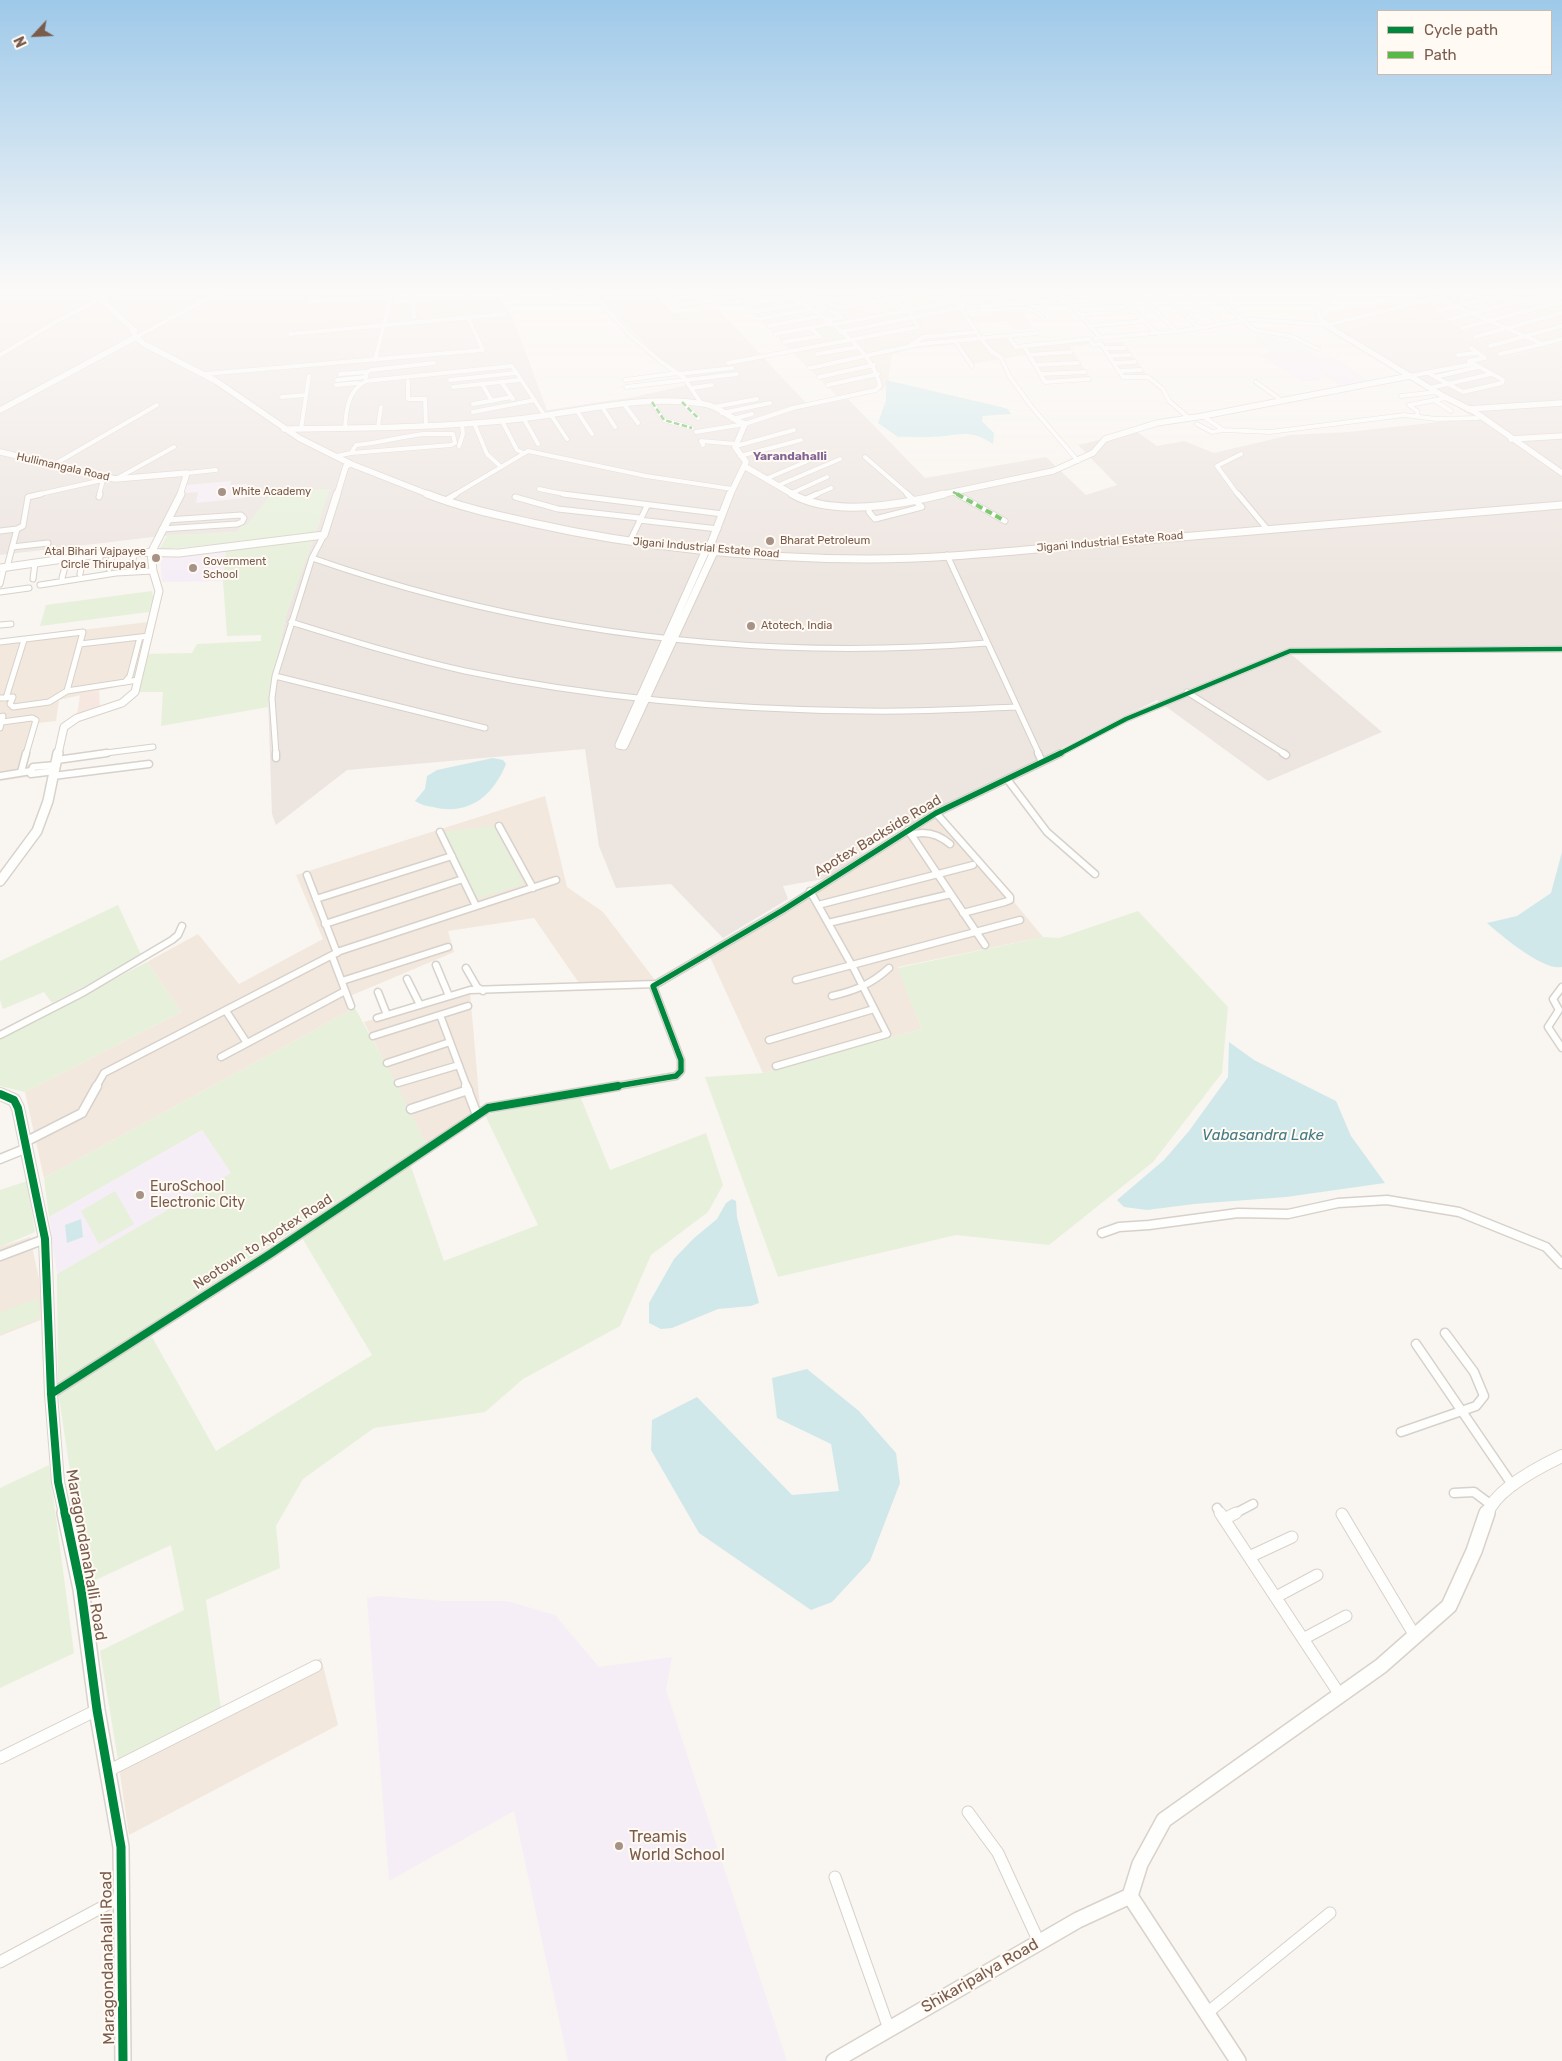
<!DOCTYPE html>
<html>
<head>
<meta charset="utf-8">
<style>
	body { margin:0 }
	#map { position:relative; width:1562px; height:2061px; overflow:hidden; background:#f9f5f0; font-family:Rubik,sans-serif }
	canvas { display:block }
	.legend { position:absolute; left:1377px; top:10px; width:175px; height:65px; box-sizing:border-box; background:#fffaf3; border:1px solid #cabbb1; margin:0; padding:6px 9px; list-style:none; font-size:15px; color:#7a5c4d }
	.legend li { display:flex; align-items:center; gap:10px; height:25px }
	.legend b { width:25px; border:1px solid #cabbb1 }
	.north { position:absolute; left:10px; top:10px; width:50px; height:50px; -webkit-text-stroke:4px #fffaf3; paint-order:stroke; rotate:245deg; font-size:14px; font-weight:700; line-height:20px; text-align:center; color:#7a5c4d }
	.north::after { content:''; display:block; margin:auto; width:18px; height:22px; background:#7a5c4d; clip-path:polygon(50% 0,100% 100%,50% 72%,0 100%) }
</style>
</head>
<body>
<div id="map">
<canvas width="1562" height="2061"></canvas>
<ul class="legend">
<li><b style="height:6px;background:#00873e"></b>Cycle path</li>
<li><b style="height:6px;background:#58b947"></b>Path</li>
</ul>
<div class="north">N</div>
</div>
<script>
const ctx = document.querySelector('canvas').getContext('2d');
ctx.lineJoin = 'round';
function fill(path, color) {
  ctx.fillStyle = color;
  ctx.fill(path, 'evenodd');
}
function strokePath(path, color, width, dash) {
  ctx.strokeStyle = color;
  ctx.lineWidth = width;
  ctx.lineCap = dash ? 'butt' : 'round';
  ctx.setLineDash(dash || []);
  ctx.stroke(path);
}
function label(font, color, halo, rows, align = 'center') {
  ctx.font = font + ' Rubik,sans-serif';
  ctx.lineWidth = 4;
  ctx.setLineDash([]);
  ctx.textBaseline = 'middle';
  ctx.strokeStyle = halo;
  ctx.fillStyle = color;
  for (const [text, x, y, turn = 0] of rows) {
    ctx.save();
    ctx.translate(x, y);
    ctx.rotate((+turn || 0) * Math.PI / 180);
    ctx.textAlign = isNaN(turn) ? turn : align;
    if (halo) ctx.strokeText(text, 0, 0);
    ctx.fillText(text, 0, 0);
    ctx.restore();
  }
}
fill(new Path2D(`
	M664,293H954L970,316L1023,312L1033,329L1015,330L1007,321L973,323L984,337H1010L1018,346L1087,337L1094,343L1123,342L1149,378L1123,379L1100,347L1092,346L1089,344L1070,347L1092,380L1044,383L1025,355L971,364L954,345L910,349L892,355L888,382L883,390L838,397L739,300L683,309Z
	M957,293H1049L1060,303L968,308Z
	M1433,293H1451L1464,297L1485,293H1562V343L1503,358L1430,308L1342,331L1323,317L1327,313Z
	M148,622L133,683L59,700L56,721L37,723L26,765L52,762L49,774L0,781V640Z
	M545,796L567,887L603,912L655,980L579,983L534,918L448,931L454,952L350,996L355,1008L44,1178L25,1092L181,1012L147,962L198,934L239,984L323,939L296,875Z
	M942,815L1043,937L898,967L922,1029L763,1073L710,957Z
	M470,992L480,1107L426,1144L364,1022Z
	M30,1237L39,1279L43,1319L0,1336V1247Z
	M321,1658L338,1725L129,1835L118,1760Z`), '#f2e8de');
fill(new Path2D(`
	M99,691L100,708L77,716L80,695Z`), '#f6e8e1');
fill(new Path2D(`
	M0,293H395L393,304L499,295L512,316L547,410L634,397L687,385L594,293H654L673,314L717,308L809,406L848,399L925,478L1046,457L1086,495L1117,485L1078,445L1136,431L1157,446L1184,441L1214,453L1290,435L1348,432L1475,418L1335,333L1430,308L1503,358L1562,343V646L1285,649L1382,732L1268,781L1157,700L899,830L881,840L829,878L783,886L788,899L723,938L671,884L616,888L599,846L585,749L347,770L276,825L272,814L268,697L287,612L320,520L242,526L237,532L162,536L0,555Z`), '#ede5e0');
fill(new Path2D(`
	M1269,337L1283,341L1291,340L1320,357L1333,356L1371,382L1342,388L1324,375L1319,376L1322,380L1302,382L1260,355L1273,351L1255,341Z
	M231,481L230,485L247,484L245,498L196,503L198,492L184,493L187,485Z
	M226,549L223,581L162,582L160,556Z
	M202,1130L231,1173L57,1274L49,1217Z
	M382,1596L443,1601H507L555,1615L599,1667L672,1657L666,1690L787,2061H568L514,1811L389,1881L367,1598Z`), '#f6eef6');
fill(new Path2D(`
	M926,293H942L947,301L918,306L906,297Z
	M1560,303L1562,306V312L1541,318L1527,312Z
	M827,326L847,341L832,343L813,328Z
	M330,489L315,534L159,550L167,535L237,532L241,526L247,525L274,490Z
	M305,539L313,540L287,612L268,697V707L161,726L163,692H139L147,654L192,653L197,644L261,641V635L227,636L223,581L226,549Z
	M152,591L153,598L149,612L40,626L46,605Z
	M494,826L524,884L476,899L442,832Z
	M118,905L142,957L52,1003L44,992L3,1009L0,1000V961Z
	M1138,911L1228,1007L1222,1073L1153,1162L1049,1245L956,1235L778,1277L705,1077L763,1073L922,1029L898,968L1043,937L1059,938Z
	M147,962L181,1012L25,1092L0,1086V1039Z
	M355,1008L394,1079L426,1144L58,1384L57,1274L231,1173L202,1130L49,1217L44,1178Z
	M580,1096L610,1170L706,1133L723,1185L708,1212L651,1255L620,1326L523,1379L485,1412L374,1428L303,1479L276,1526L280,1568L206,1600L221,1709L118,1760L100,1651L184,1610L171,1545L87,1584L58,1391L152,1337L216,1451L372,1355L301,1236L410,1164L444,1261L538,1225L485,1115Z
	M27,1181L35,1232L0,1247V1190Z
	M115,1191L134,1224L99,1244L81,1211Z
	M38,1298L40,1318L0,1334V1312Z
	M49,1465L74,1653L0,1688V1488Z`), '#e7f0db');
fill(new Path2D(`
	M886,380L1001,407L1008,409L1011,414L983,416L982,421L994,433L993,444C967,427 957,437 929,437C918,438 908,436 898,437L878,423L886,400Z
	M493,758L503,760L506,764C493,796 469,816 433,807C427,806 421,805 415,801L425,789L427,776L437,770Z
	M1562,852V967C1543,971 1502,936 1487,923L1517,916L1551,893Z
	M1229,1042L1254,1060L1336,1101L1351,1136L1385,1183L1286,1197L1194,1204L1147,1210L1124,1207L1117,1200L1164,1160L1189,1131L1228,1077Z
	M732,1199L736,1201L737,1217L759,1303L751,1306L718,1309L672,1328L661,1329L649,1323V1303L674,1259L693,1239L717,1219L726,1203Z
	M81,1219L83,1237L67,1243L65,1225Z
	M807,1369L859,1411L896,1453L900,1483L870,1561L832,1602L811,1610L699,1533L651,1450L652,1420L697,1397L792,1495L839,1491L831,1444L777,1418L772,1378Z`), '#d0e8ea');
const streetFar4 = new Path2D(`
	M412,293L414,317
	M467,293L468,296
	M591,293L631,336L660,361L684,378L701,403
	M663,293L677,306L755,293
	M951,293L982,340L991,351L1001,358L1010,377L1031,406L1078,461
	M1060,293L1100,337
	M1138,293L1176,331
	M1162,293L1199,328
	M1186,293L1221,324
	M1211,293L1254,330L1291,336L1318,349
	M1117,294L1156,333
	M1427,294L1543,344L1500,354
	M511,295L535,302L580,293
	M1064,297L1133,293
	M671,299L707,293
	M310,301L391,297
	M826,302L838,308L922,293
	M802,303L754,312L746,304L809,293
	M957,303L963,302L962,300L965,299L1040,293L1047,294L1053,301L971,307L959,306
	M805,305L872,293
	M1072,306L1125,302
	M996,310C1012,309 1031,304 1043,318
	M1437,311L1508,293
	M1080,315L1134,311
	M760,319L810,309
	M1450,319L1552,293
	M826,321L841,317L831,310
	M831,325L956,301
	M769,326L819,316
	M1090,326L1145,321
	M1462,328L1560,302
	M840,332L960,308
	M290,334L505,314
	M775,334L830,324
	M140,335L218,293
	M1009,337L1016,347L1089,339L1093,345L1101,344L1123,377H1148L1163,389L1169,401L1189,418
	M1475,337L1562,313
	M1096,338L1180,331L1251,319L1327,325L1452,294
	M784,342L820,336L810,328
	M956,342L972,366
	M1543,344L1562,339
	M911,345L923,337L977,332
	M1024,346L1045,382L1089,379
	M1490,346L1562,326
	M1104,348H1125
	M817,354L858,347
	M0,355L59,320L112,293
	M1029,355L1071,352
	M1458,355L1477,353
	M1109,356L1130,355
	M375,360L392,293
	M728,363L918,327L911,313L885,293
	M1114,363L1135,362
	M1035,365L1078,363
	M810,368L920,344L1038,333
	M1118,371L1141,370
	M1428,373L1463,392L1502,383L1503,380L1469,361L1485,358L1471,348
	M205,374L483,350L468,318
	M340,374L367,372
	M679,374L732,368
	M1041,374L1085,372
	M1410,376L1472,364
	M819,377L874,365
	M1435,377L1478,367
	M337,380L366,377L367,372L371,370L434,363
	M450,380L515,373
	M625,380L677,373
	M408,381V399H425L426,426
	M1256,382L1281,400
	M502,383L513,399
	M482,384L492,401
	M336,385L358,383
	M828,385L878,374
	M453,387L520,380
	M626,387L737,374
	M692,388L712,385
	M1430,388L1491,374
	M1401,396L1436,392
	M282,397L306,395
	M1434,400L1451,411
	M652,402L664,420L692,428
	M682,402L698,418
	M473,404L512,397
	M624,404L638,423
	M602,407L615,427
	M714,407L757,399
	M577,411L592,434
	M473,412L535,400
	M722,413L770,403
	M551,415L567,439
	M1203,416L1223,430L1270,432L1404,415L1436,419L1478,418
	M1418,416L1417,411L1409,405L1446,398
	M524,419L538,444
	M733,419L752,414
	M502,421L517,450L523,453
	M474,423L487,454L500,466
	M1197,424L1212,432L1223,430
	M378,427L381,407
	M345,428C346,410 348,390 366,381L512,366L545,416
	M301,429L309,376
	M696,432L745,424L793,408L876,390L880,386C872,346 820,314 787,293
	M423,434H453L455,443L451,445L351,453L356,445C379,443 400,437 423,434Z
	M703,445L701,441L736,444
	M459,446L463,434L462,424
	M736,446L794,430
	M337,456L351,453
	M740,456L801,440
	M865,457L909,495
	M53,465L157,405
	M187,473L216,470
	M768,478L810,460
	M116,479L174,447
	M779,485L840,459
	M539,489L569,495
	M953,492L959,495
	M792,493L827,477
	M36,495L111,478
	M99,495L103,480
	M454,495L528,451L646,476L732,489
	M815,495L831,488
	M1238,495L1217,466L1241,454`);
const streetFar3 = new Path2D(`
	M563,494L723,514
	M957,494L1005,521
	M1238,494L1268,530
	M99,497L100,494
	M515,497L558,509L640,518
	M446,500L456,494
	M804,500L817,494
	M872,506L869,508V512L875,519L922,507L907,494
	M639,520L718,529
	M162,529L237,524L242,522L244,518L241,515L167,520
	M0,531L17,529
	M630,541L647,506
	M12,547L48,543
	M947,555L1039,754
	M312,558C530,634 757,661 987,643
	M98,566L101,554
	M131,566L135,553
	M7,567L17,529L23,526L28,497L41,494
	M109,569L113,552
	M80,574L83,557
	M62,578L67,559
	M33,579L35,563
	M0,584L4,567
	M40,585L116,573L153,571
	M0,592L29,588
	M291,622C349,640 406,658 465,671C594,698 734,710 866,711C917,712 967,709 1017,707
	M0,625L11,624
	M0,642L83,632L67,691
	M80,644L149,636
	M275,676L485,728
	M125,682L130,676L140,637
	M1187,692L1285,754
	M0,698L13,697L10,704L13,707L49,702L67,691L138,680
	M6,698L24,640
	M0,717L3,716L0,728
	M2,722L32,718L36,720L26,754
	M98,754L153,747
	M276,754L272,698L275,676L312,558L324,535
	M1059,754L1126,719L1290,651L1562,649`);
const streetFar2 = new Path2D(`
	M276,753V758
	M1038,753L1042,762
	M1283,753L1286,755
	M57,760L107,753
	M31,771V774L55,771
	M21,772L26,753
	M0,776L31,771L33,767L56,765
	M53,776L149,764
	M1007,779L1047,832L1095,874
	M936,813L1010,897V900L1005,902L963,913
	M499,826L533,888
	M908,830L985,945
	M440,832L476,906
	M911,835C926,830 938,834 950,844
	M307,875L337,953
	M316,899L452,856
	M818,905L973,865
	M828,923L951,894
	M325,924L463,879
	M332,956L351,1006
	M436,965L449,996
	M466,968L477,987L483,991
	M407,979L420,1005
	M796,980L1020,920
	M342,981L448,947
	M1562,987L1553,999L1559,1010L1548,1027L1562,1048
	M378,992L387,1015
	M832,996C854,991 872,984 889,968
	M226,1011L247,1043
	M440,1015L467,1087
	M377,1018L470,990L656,984
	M0,1035L84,992L172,940L178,935L182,926
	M373,1036L468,1006
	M769,1040L874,1009
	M221,1057L345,991
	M387,1063L450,1042
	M776,1066L887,1034L854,969L810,891
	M398,1083L459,1065
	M96,1087L104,1073L340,951L556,880
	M611,1087L676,1076L681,1071V1060L653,986L783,910L936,813L1061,753`);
const streetFar1 = new Path2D(`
	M466,1086L477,1115
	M411,1109L468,1090
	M25,1142L82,1113L97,1086
	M0,1159L27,1148
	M1102,1233L1119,1227L1149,1225L1238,1213L1288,1214L1338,1203L1387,1200L1459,1212L1546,1247L1562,1264
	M0,1256L45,1239
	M1416,1344L1513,1486
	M51,1394L270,1254L488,1108L618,1086
	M1401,1432L1476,1406L1484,1396L1474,1372L1445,1333
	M1454,1493L1474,1492L1490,1504
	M1217,1508L1221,1514
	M1234,1514L1253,1504`);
const street = new Path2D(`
	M1220,1513L1340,1695
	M1342,1514L1415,1636
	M1224,1519L1236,1513
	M1249,1557L1292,1537
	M1276,1597L1317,1575
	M1303,1639L1346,1616
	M0,1758L97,1710
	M108,1771L316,1666
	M968,1812L998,1853L1039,1942
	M835,1877L889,2029
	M0,1962L121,1897
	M1207,2013L1330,1913`);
const secondaryFar4 = new Path2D(`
	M94,293L135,331
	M1331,293L1319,308L1318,316L1326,325L1443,396L1475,412L1562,473
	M131,328L136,337L144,344L216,381L299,438L351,464L430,495
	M1468,409L1562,403
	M0,410L136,337
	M284,429C363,428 441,428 519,419C580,412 643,394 704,404C720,406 730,419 745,424L735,447L746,462L730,495
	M1511,439L1562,436
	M0,452L115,479L187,473L180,495
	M744,466L794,495
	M337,495L346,466L351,464
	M939,495L1053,471L1093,453L1105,439L1157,423L1203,416L1410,376`);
const secondaryFar3 = new Path2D(`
	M427,494C460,507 497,515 532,523C638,547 760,559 868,559C952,559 1037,548 1121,542C1268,530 1415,518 1562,505
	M792,494C832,517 901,505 944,494
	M710,546L730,494
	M710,546L713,554L624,746L619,745L706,550Z
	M0,568L113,552L179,553L324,535L337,494
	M58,754L64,727L77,718L122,703L135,692L159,591L153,571L151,553L181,494`);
const secondaryFar2 = new Path2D(`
	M0,881L37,831L48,801L58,753`);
const secondaryFar1 = new Path2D(`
	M0,1094L14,1100L18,1108L45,1239L51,1394L58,1482L65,1514
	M1487,1514C1495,1490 1539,1467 1562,1456`);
const secondary = new Path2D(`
	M65,1513L81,1589L97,1710L121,1847L123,2061
	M1130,1896L1140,1864L1164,1820L1381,1666L1449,1606L1474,1551L1487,1513
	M1130,1896L1238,2061
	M834,2061L1078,1920L1130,1896`);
strokePath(streetFar4, '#d7d1cb', 5);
strokePath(streetFar3, '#d7d1cb', 7);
strokePath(streetFar2, '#d7d1cb', 9);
strokePath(streetFar1, '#d7d1cb', 11);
strokePath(street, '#d7d1cb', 13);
strokePath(secondaryFar4, '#d9d2cb', 7);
strokePath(secondaryFar3, '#d9d2cb', 9);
strokePath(secondaryFar2, '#d9d2cb', 12);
strokePath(secondaryFar1, '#d9d2cb', 14);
strokePath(secondary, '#d9d2cb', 18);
strokePath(streetFar4, '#fefefd', 4);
strokePath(streetFar3, '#fefefd', 5);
strokePath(streetFar2, '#fefefd', 6);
strokePath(streetFar1, '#fefefd', 8);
strokePath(street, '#fefefd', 11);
strokePath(secondaryFar4, '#fefefd', 5.5);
strokePath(secondaryFar3, '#fefefd', 7);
strokePath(secondaryFar2, '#fefefd', 9);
strokePath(secondaryFar1, '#fefefd', 12);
strokePath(secondary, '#fefefd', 15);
strokePath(new Path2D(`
	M652,402L664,420L692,428
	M682,402L698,418
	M953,492L959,495`), '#58b947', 2.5, [5.5, 2.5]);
strokePath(new Path2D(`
	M957,494L1005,521`), '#58b947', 4, [7, 4]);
strokePath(new Path2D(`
	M1059,754L1126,719L1290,651L1562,649`), '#00873e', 4.5);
strokePath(new Path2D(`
	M611,1087L676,1076L681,1071V1060L653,986L783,910L936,813L1061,753`), '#00873e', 5.5);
strokePath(new Path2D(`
	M0,1094L14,1100L18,1108L45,1239L51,1394L58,1482L65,1514
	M51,1394L270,1254L488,1108L618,1086`), '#00873e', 8);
strokePath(new Path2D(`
	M65,1513L81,1589L97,1710L121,1847L123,2061`), '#00873e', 9);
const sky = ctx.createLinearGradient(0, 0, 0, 581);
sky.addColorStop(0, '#9ec9e9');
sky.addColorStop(0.5, '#fcfaf8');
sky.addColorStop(1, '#fcfaf800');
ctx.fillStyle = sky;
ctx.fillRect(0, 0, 1562, 581);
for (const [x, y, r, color] of [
	[222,492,5,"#a69286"],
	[770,541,5,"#a69286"],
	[156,558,5,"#a69286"],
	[193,568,5,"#a69286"],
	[751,626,5,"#a69286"],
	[140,1195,5,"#a69286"],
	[619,1846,5,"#a69286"]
]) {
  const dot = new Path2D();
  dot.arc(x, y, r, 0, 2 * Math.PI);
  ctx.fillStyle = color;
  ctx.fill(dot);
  strokePath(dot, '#fffaf3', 2);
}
label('11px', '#7a5c4d', '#fffaf3', [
	["Hullimangala Road",63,467,13],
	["Jigani Industrial Estate Road",1110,542,-5],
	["Jigani Industrial Estate Road",706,548,5]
]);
label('11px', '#7a5c4d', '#fffaf3', [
	["White Academy",232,492],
	["Bharat Petroleum",780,541],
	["Atal Bihari Vajpayee",146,552,"right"],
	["Circle Thirupalya",146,565,"right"],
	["Government",203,562],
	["School",203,575],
	["Atotech, India",761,626]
], 'left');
label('bold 12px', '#846695', '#fffaf3', [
	["Yarandahalli",790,457]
]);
label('14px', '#7a5c4d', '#fffaf3', [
	["Apotex Backside Road",878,836,-31],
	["Neotown to Apotex Road",263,1242,-33]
]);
label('14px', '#7a5c4d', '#fffaf3', [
	["EuroSchool",150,1187],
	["Electronic City",150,1203]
], 'left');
label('italic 15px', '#437c86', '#fffaf3', [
	["Vabasandra Lake",1263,1136]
]);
label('16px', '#7a5c4d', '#fffaf3', [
	["Maragondanahalli Road",86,1555,80],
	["Maragondanahalli Road",108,1958,-91],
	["Shikaripalya Road",980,1976,-30]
]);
label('16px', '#7a5c4d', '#fffaf3', [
	["Treamis",629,1837],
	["World School",629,1855]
], 'left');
</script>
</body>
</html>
